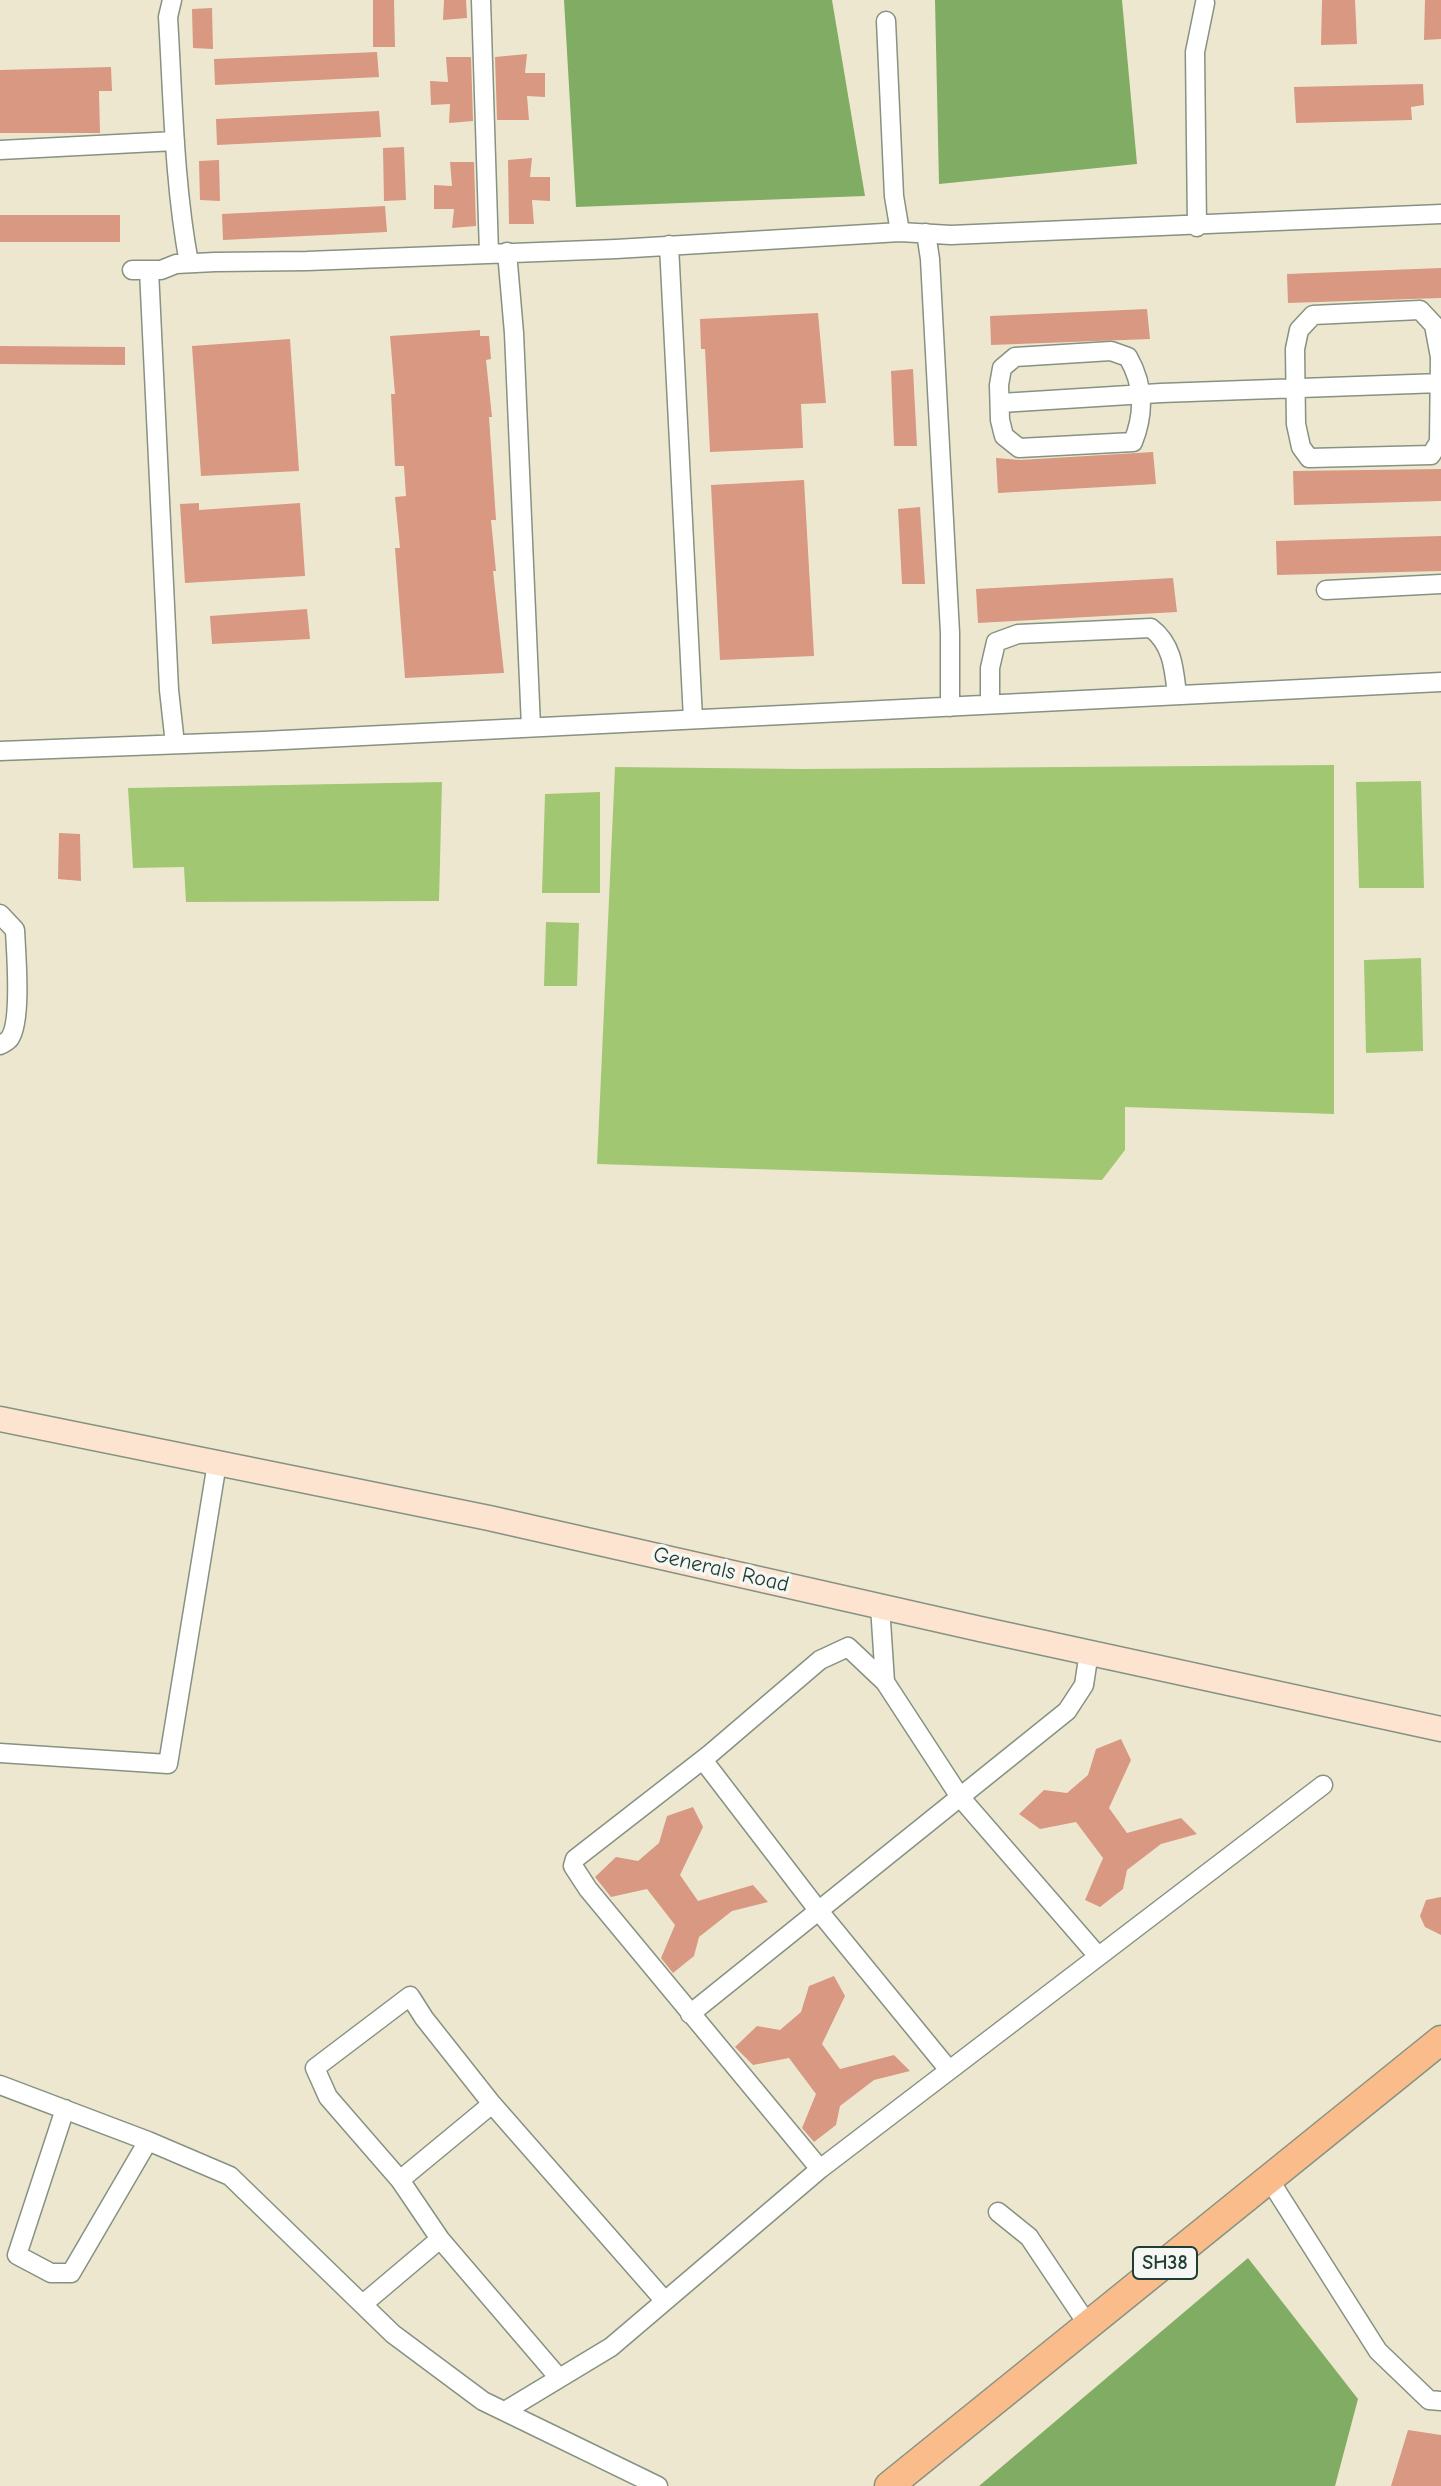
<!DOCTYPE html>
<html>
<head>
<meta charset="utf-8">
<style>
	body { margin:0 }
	canvas { display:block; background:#ede7cf }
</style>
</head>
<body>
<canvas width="1441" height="2486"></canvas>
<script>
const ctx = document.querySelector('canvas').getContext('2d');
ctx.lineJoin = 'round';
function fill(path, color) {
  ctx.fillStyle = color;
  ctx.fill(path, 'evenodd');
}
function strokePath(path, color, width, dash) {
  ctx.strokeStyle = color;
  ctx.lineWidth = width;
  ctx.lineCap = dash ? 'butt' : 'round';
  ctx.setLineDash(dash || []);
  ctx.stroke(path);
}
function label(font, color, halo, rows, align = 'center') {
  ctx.font = font + ' "Comic Neue",sans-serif';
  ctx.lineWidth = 7;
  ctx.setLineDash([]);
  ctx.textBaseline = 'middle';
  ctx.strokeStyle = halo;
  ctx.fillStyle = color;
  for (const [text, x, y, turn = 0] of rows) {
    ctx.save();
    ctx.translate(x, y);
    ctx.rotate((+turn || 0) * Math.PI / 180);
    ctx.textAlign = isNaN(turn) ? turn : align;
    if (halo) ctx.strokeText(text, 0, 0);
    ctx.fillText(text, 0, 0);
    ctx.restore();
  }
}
fill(new Path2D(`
	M1334,765V1114L1125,1107V1150L1102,1180L597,1164L615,767L802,769Z
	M1421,781L1424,888H1359L1356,782Z
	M442,782L439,901L186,902L184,867L133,868L128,788Z
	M600,792V893H542L545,794Z
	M546,922L579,923L577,986H544Z
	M1421,958L1423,1051L1366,1053L1364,960Z`), '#a2c772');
fill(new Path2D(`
	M564,0H832L865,196L576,207Z
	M935,0H1122L1137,164L939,184Z
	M1248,2258L1358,2399L1335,2486H979Z`), '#81ac64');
fill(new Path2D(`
	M373,0H394L395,47H373Z
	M444,0H466L467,18L443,20Z
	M1322,0H1355L1357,44L1321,45Z
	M1425,0H1441V39L1424,40Z
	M212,8L213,49L193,48L192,9Z
	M377,52L379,77L215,85L214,59Z
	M527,54L525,73H545V97L527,96L529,120H497L495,57Z
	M446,57H471L473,121L449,123L450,104L431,105L430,81L448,82Z
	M111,67L112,91H99L100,133H0V70Z
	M1423,84L1424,105L1411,107L1412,120L1296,123L1294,87Z
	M379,111L381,137L217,145L216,119Z
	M404,147L406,200L384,201L383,148Z
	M532,158L530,177H550V201L532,200L534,224H509L508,160Z
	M219,160L220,201L200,200L199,161Z
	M450,162H474L476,226L452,228L454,209H434V185L452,186Z
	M385,206L387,232L223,240L222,214Z
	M0,215H120V242H0Z
	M1441,268V298L1288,303L1287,274Z
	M1147,309L1150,339L991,345L990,316Z
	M818,313L826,403L801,404L803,448L710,452L705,349H701L700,319Z
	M480,330V336H489L491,359L486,360L492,417H489L496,520H491L496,571H493L504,673L405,678L395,548H400L395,497L406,496L404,466H395L391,394H395L390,336Z
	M290,339L299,471L201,476L192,346Z
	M0,346L125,347V365L0,364Z
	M913,369L917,446H894L891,371Z
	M1153,452L1156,484L998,493L996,458L1020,460Z
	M1441,469V501L1294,505L1293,471Z
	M804,480L814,656L720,660L711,485Z
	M199,503V510L300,503L305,576L185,583L180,504Z
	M920,507L925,584H902L898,509Z
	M1441,536V571L1277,575L1276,541Z
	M1173,578L1177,612L978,623L976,589Z
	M307,609L310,639L212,644L210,616Z
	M59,833L80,834L81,881L58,879Z
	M1121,1739L1131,1760L1109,1808L1127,1833L1181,1818L1197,1834L1161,1844L1127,1870L1123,1889L1100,1907L1085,1900L1103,1858L1076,1822L1040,1829L1019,1814L1044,1790L1067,1793L1088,1775L1096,1749Z
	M693,1807L703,1827L680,1875L698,1901L753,1885L768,1902L732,1911L699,1937L694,1956L673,1973L661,1958L675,1925L647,1889L611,1897L595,1877L616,1857L638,1861L659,1843L667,1816Z
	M1441,1897V1935L1425,1927L1420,1916L1426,1900Z
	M834,1976L845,1996L822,2044L840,2069L894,2055L910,2071L874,2080L840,2106L836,2125L814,2142L802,2128L816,2094L789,2058L753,2065L735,2047L757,2026L780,2030L801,2012L809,1986Z
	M1408,2430L1441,2435V2486H1391Z`), '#d89882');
const street = new Path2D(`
	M172,0L168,17C173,99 174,183 189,263
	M481,0L489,253
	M886,21L894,196L900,232
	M0,150L175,141
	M1197,227L1195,52L1205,3
	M926,233L930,259L950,633V707
	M669,245L693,719
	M507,252L514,333L531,727
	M132,270H161L176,264L215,262L307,261L616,249L900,232L951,235L1441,214
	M149,270L169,690L175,744
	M1420,310L1434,325L1440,357L1439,442L1431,455L1309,458L1301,447L1296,424L1295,349L1299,330L1313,315Z
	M1111,351L1128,357C1144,385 1145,412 1133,442L1019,448L1004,436L1000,420L999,385L1002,368L1015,357Z
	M1001,403L1161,393L1441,383
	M1326,590L1441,584
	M990,704V668L996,642L1018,634L1151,628C1173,645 1174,669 1177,695
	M0,751L263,741L1441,682
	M0,914L15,930C16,953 22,1020 10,1038C9,1040 3,1044 0,1045
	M880,1606L885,1682L960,1797L1098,1956
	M885,1682L848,1647L820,1660L703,1760L818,1910L949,2070
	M0,1753L168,1764L217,1463
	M710,1754L575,1859L573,1866L588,1889L820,2169
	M690,2014L1067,1711L1084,1685L1089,1652
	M0,2085L148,2141L230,2176L393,2334L483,2401L658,2486
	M65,2109L17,2255L51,2273H71L148,2141
	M1269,2179L1378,2351L1429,2400L1441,2401
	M400,2180L492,2104
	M998,2212L1029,2237L1088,2325
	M363,2304L440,2239
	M559,2378L440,2239L400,2180L328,2097L315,2068L410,1996L424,2018L492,2104L664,2300
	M505,2411L611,2347L820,2169L1323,1785`);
const secondary = new Path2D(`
	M0,1419L489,1518L980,1629L1441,1729`);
const primary = new Path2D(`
	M889,2486L1441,2040`);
strokePath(street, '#869282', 21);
strokePath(secondary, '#869282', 27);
strokePath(primary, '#869282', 31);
strokePath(street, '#fff', 18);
strokePath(secondary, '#fde4d1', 24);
strokePath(primary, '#fabc8b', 28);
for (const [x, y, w] of [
	[1165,2263,64]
]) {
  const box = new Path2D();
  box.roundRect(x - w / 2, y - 16, w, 32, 6);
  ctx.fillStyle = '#f6f6f2';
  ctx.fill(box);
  strokePath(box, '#1f3d34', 2);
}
label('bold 20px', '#1f3d34', null, [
	["SH38",1165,2263]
]);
label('22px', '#1f3d34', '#f6f6f2', [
	["Generals Road",721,1570,13]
]);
</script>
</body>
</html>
